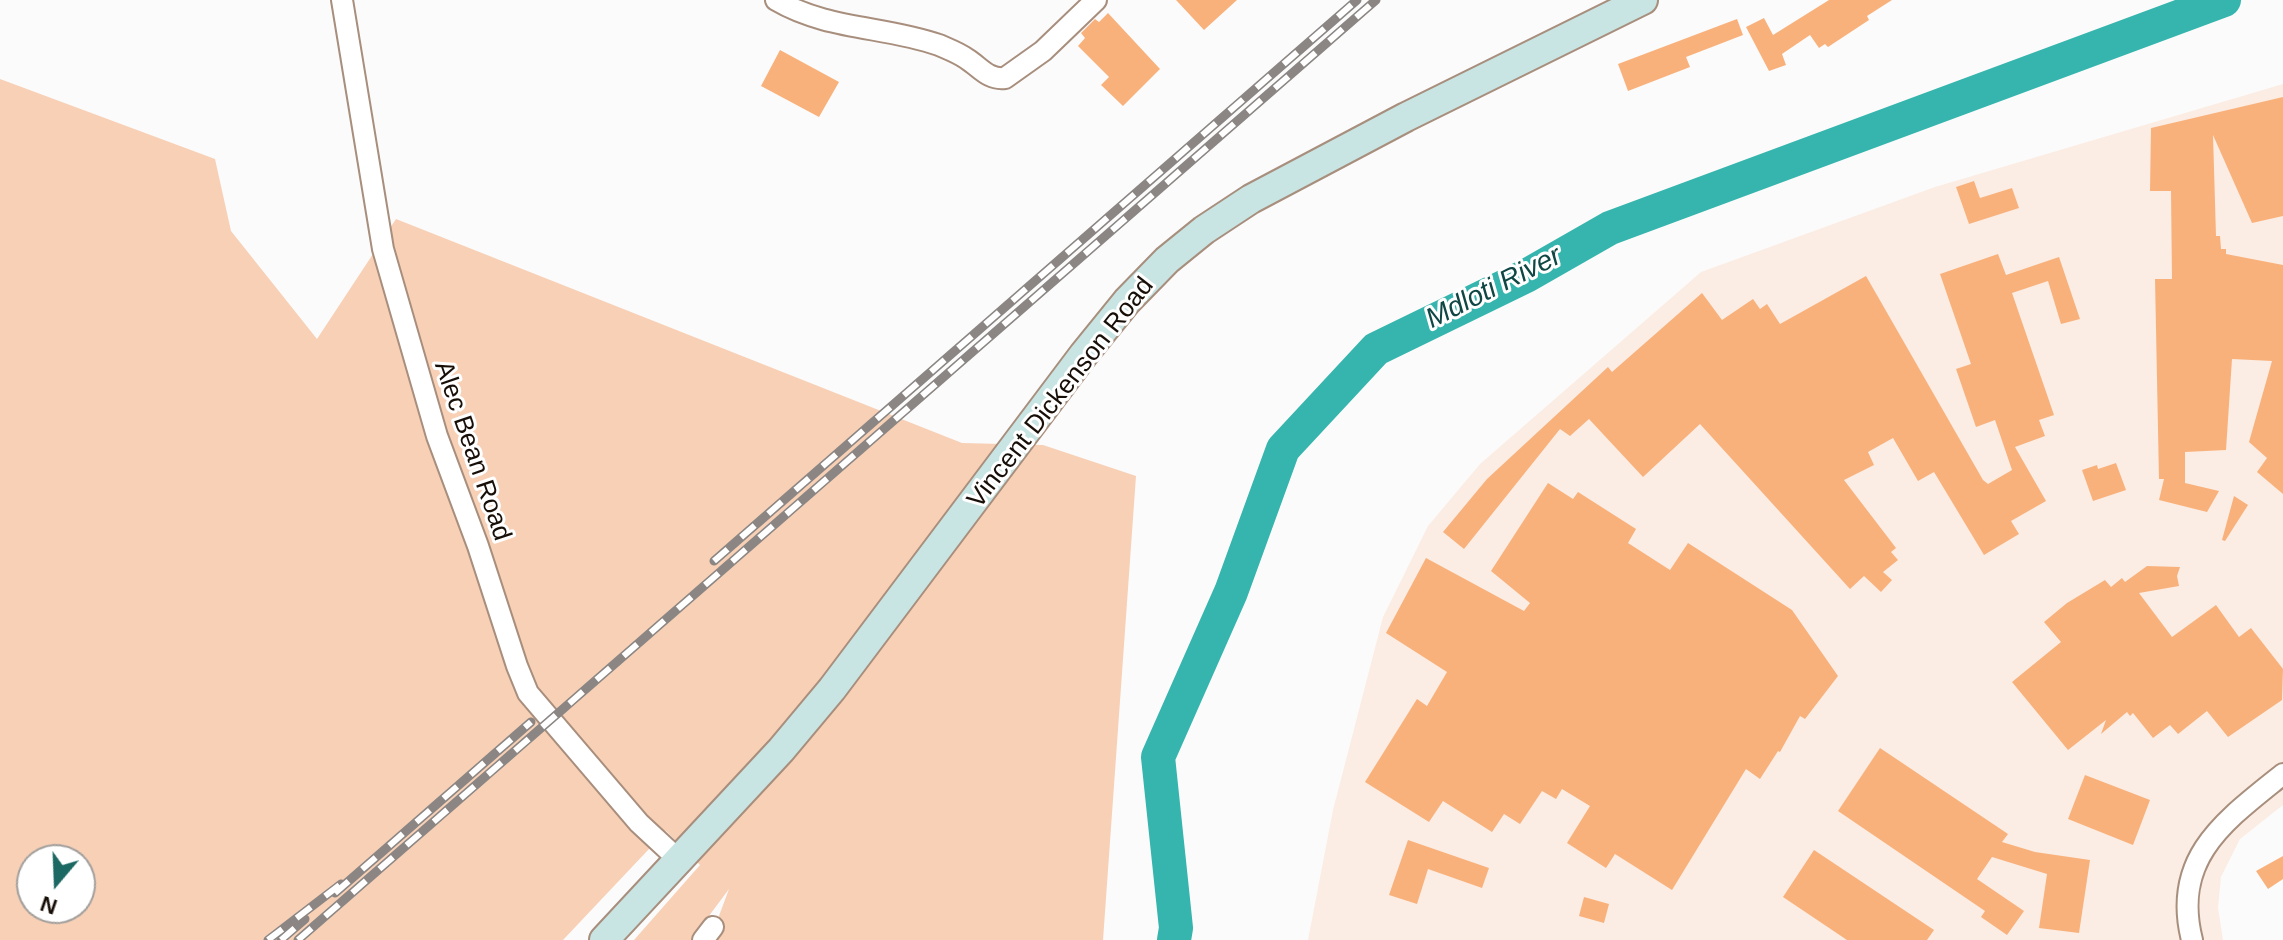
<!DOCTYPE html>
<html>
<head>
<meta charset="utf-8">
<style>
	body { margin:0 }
	#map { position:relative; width:2283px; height:940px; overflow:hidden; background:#fbfbfb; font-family:Arial,sans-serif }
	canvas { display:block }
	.north { position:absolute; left:16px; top:844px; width:80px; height:80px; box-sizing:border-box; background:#fff; border:2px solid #a29f9c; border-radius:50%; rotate:199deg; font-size:22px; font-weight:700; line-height:32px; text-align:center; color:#170e07 }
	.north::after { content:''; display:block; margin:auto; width:28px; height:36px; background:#1c6863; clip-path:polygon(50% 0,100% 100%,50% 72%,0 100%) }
</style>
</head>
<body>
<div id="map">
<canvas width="2283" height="940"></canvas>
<div class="north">N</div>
</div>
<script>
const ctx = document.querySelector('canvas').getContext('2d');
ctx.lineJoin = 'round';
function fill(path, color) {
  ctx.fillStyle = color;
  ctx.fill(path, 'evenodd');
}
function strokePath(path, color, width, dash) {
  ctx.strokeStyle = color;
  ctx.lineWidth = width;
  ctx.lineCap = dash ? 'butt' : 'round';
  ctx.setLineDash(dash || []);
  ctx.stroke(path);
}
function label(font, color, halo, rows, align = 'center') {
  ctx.font = font + ' Arial,sans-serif';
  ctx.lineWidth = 6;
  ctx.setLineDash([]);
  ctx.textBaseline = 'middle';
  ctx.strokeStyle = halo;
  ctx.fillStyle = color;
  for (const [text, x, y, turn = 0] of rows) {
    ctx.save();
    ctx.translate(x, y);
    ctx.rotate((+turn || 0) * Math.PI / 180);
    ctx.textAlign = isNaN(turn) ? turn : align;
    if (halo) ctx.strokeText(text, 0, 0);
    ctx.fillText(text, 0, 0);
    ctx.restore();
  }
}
fill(new Path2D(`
	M2283,84V805L2240,839L2221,877L2218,908L2223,940H1308L1333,810L1383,617L1428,526L1480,464L1701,272L1935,187Z`), '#fbede3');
fill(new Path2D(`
	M0,79L215,159L231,231L317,339L396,219L962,443L1043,445L1136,476L1103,940H710L729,889L691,940H634L700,865L666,831L563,940H0ZM32,860H80V908H32Z`), '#f7d0b6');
strokePath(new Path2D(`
	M1174,940L1176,928L1158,757L1231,592L1283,449L1376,349L1526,276L1610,228L2224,0`), '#35b5ad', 34);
fill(new Path2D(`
	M1176,0H1237L1204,30Z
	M1829,0H1892L1867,16L1869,20L1828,47L1825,44L1819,48L1810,35L1782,54L1786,65L1769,71L1746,27L1764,18L1773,35Z
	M1108,13L1160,69L1123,106L1101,85L1109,77L1078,46L1085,38L1081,33L1095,19L1099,22Z
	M1737,19L1743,35L1686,57L1690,67L1628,91L1618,64Z
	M780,50L839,82L819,117L761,86Z
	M2283,97V216L2252,223L2213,135L2216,236H2220L2221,249H2226V254L2283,265V494L2257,472L2267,458L2249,442L2272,361L2232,359L2226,450L2185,452V483L2219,491L2207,512L2159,500L2164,479H2159L2155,279H2172L2171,191H2150L2151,128Z
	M1974,181L1980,198L2012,188L2019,208L1969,224L1956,187Z
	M1998,254L2006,275L2059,257L2080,319L2061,324L2048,281L2012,293L2054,415L2039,420L2045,436L2015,447L2046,501L2011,521L2019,534L1984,555L1934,472L1918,481L1893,438L1868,452L1874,465L1844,480L1896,548L1891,552L1898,560L1883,572L1892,580L1881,592L1864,576L1850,589L1700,424L1643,477L1589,419L1570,436L1560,429L1464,549L1443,532L1487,479L1608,367L1612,372L1702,293L1722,320L1753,299L1760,309L1767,304L1780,324L1866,276L1983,480L1988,484L2012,470L1995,420L1976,427L1956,369L1971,364L1940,274Z
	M2116,463L2126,490L2093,501L2082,470L2097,465L2098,469Z
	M1548,483L1573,499L1578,492L1636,529L1628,543L1670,570L1688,543L1792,610L1838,676L1805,719L1800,716L1780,752L1778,751L1760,779L1746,769L1672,890L1615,854L1606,868L1567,843L1590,806L1562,789L1556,799L1542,791L1520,824L1504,814L1492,832L1443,801L1429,822L1365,782L1417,699L1427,706L1447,672L1386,633L1426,558L1524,611L1530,603L1491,571Z
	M2234,496L2248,505L2225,541L2222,540Z
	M2147,566L2180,567L2177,576L2179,586L2139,593L2172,637L2216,605L2239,637L2251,628L2283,669L2282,700L2228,737L2207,711L2178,734L2170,725L2153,738L2133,713L2130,716L2127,712L2101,734L2106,720L2068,750L2012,682L2061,642L2044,622L2067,603L2105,580L2111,587L2122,578L2125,582Z
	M1880,748L2008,834L2002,842L2035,852L2090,860L2079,933L2039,928L2047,874L1992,857L1977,879L2024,911L2007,935L1981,917L1985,911L1838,811Z
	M2085,775L2150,800L2133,845L2068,819Z
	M1408,840L1489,868L1482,888L1428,869L1417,904L1389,895Z
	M1814,850L1934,930L1927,940H1847L1783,897Z
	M2283,856V879L2268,889L2256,871Z
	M1584,897L1609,904L1604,923L1579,916Z`), '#f9b17c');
const street = new Path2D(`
	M342,0L383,249L437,436L478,546L517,666L528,693L639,823L680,861
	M776,0C827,30 885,26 939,45C948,49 959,53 967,59C980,67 988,80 1005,78L1043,51L1096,0
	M703,940L713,927
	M2192,940C2171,857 2226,820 2283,774`);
const secondary = new Path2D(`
	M604,940L781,750L832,689L1084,354L1127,301L1167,260L1204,230L1251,199L1406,117L1643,0`);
strokePath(street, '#a88e7d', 24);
strokePath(secondary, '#a88e7d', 32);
strokePath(street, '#fff', 20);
strokePath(secondary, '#c9e5e3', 28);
const rail = new Path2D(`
	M714,561L1357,0
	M335,893L531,722
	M268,940L341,884
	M281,940L305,919
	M298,940L1376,0`);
strokePath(rail, '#8b8683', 9);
strokePath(rail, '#fff', 6, [18]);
label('26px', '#170e07', '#fff', [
	["Vincent Dickenson Road",1061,393,-52],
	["Alec Bean Road",472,451,71]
]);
label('italic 28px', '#104744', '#fff', [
	["Mdloti River",1494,288,-27]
]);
</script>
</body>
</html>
